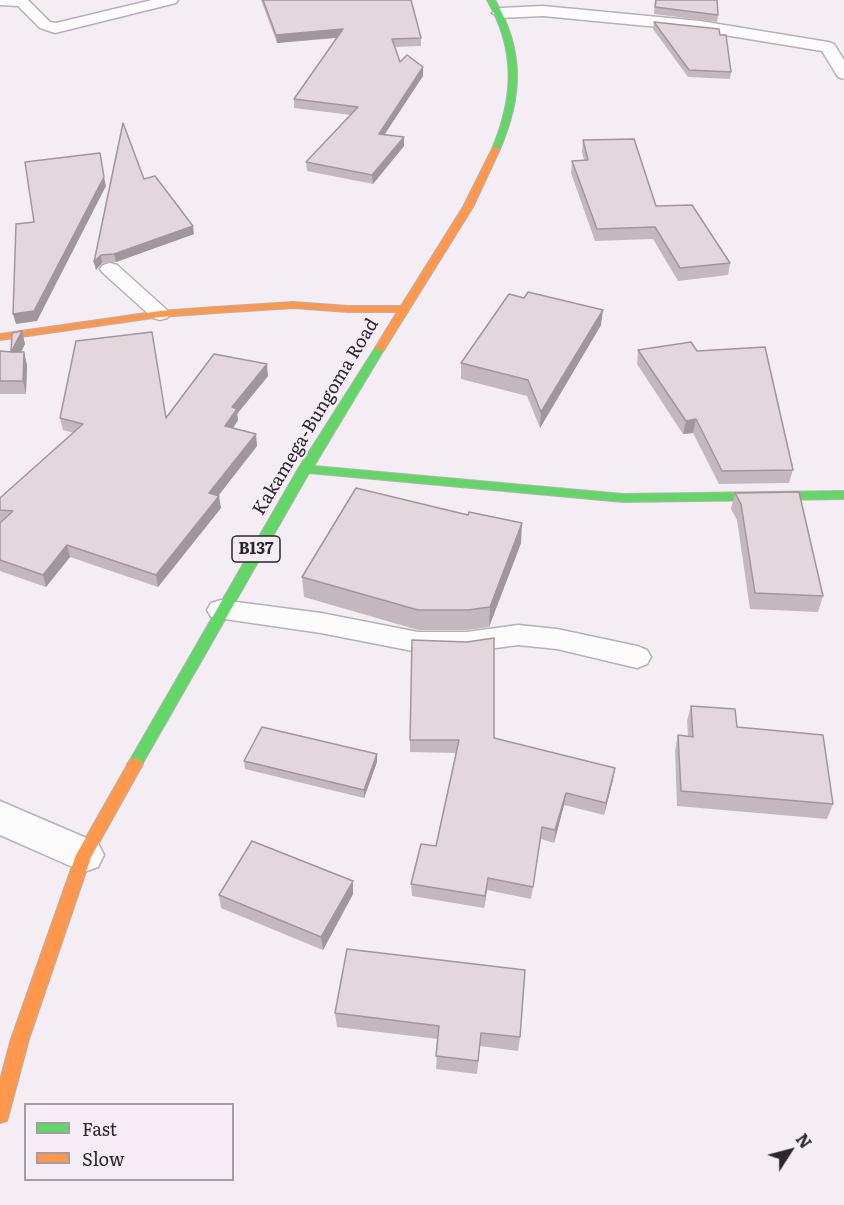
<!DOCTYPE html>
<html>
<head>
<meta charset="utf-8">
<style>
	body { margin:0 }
	#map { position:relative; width:844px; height:1205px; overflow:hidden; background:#f4eef4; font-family:Literata,serif }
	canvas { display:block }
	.legend { position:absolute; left:24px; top:1103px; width:210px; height:78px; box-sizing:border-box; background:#f6ecf6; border:2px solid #a59da5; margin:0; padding:8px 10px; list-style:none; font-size:18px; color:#2b272b }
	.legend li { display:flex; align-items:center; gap:12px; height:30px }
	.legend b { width:30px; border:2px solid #a59da5 }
	.north { position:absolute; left:760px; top:1121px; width:60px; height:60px; -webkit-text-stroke:4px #f6ecf6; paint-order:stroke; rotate:54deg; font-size:16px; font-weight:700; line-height:24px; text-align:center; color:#2b272b }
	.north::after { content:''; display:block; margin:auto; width:21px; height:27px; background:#2b272b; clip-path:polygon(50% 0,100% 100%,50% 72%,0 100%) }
</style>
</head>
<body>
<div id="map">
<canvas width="844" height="1205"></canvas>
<ul class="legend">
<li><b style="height:8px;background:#63d668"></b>Fast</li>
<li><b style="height:8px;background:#ff974d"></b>Slow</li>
</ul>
<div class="north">N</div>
</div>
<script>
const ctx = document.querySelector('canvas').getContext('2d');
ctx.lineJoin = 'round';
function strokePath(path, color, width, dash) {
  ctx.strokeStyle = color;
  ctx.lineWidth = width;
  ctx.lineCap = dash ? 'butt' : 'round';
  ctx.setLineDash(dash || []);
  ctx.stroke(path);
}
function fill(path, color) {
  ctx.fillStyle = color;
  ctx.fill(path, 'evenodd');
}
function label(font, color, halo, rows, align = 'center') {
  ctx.font = font + ' Literata,serif';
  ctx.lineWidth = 5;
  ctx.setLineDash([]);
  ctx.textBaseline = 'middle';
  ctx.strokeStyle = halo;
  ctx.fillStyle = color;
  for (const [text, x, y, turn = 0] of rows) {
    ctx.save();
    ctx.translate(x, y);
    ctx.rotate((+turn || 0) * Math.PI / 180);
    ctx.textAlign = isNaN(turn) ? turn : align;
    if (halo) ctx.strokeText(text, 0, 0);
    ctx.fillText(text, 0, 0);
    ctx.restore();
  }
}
const lane = new Path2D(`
	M0,0H28L50,22L56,23L152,0H178L176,3L55,33L40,28L18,6L0,5Z
	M543,6L700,21L828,42L834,44L844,60V79L838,77L822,51L700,31L543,16L500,18L492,13L500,8Z
	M110,263L117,265L167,310L171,314L167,318L160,320L153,318L103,273L100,269L103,265Z
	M221,600L321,613L418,632H467L518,625L557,629L637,646L647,650L651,657L647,664L637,668L557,649L518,645L467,652H418L321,633L211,617L207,610L211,603Z`);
const street = new Path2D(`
	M0,801L98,843L104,855L98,867L84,872L0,835Z`);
const fast = new Path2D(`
	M487,0H495C524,50 523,96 500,149L496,152L492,149C514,97 516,50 487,0Z
	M380,345L385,348L314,466L623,494L844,491V499L623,502L309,473L140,768L135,770L130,768L127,764L130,760L298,469L375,348Z`);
const slow = new Path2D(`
	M496,146L500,149L473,207L384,350L380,351L375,348L397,312H348L293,308L215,313L160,317L0,340V334L160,311L215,307L293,302L348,306H401L463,207L492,149Z
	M135,758L140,760L143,764L91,857L29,1039L9,1114L7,1121L0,1123V1080L11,1039L76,855L130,760Z`);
strokePath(lane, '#b5b1b5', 3);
strokePath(street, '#b5b1b5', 3);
strokePath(fast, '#b5b1b5', 2);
strokePath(slow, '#b5b1b5', 2);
fill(lane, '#fdfcfd');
fill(street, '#fdfcfd');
fill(fast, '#63d668');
fill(slow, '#ff974d');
fill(new Path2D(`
	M261,0H411L421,38V46L394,47L400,62L423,76L384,135L404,146L373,184L307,171L306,162L351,115L294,108V99L337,38L277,43Z
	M655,0L718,15L717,22L654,14Z
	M654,22L720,35L731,72L730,79L688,77L653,29Z
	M583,140L656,206L730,263L728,275L678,281L653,239L595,241L571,173L572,161L584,160L582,152Z
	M144,179L194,234L116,262L102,263L96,270L94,262Z
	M601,325L540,428L527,396L461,379V363Z
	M25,344L21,352L27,365L26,394H0V351L11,352Z
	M638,350L697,351L793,470L789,483L719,484L693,433L683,434L637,364Z
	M268,376L237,414L238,420L233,428L257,446L218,496L221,508L158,587L70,557L46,587L0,571V523L1,522H0V498L74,433L63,430L60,418H166Z
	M735,493L823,596L818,612L750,609L737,520L731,509Z
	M521,543L489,627L467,630H418L304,597L302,577Z
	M691,706L737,727L833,804L827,819L677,806L675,751L678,735L688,736L687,721Z
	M494,738L613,780L604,815L564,805L554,843L541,839L531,899L487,890L484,908L412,896L411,884L436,846L456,753L410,752V740Z
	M244,761L377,762L364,798L245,769Z
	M353,894L323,950L221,908L219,895Z
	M347,949L520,1037L518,1051L480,1046L477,1074L436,1069L438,1039L337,1027L335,1013Z`), '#c4b8be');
fill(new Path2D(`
	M343,29V37L277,43L276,35Z
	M423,67V76L379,143V134Z
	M404,137V146L373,184L372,175Z
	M104,177L106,186L37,321L16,324L13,314Z
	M193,226L194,234L116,262L114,254Z
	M101,255L102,263L96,270L94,262Z
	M603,310L601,325L540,428L541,412Z
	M22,331L25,344L15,364L11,352Z
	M24,352L27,365L26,394L23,381Z
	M267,364L268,376L237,414L238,420L227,438L225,426L232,407Z
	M696,419L693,433L683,434L686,421Z
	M256,434L257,446L211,505L209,493Z
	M219,496L221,508L158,587L156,575Z
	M522,523L521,543L489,627L490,607Z
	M67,545L70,557L46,587L43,575Z
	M377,754V762L364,798V790Z
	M615,768L613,780L604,815L606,803Z
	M566,793L564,805L554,843L555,830Z
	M488,878L487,890L484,908L485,896Z
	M353,881V894L323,950L321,937Z`), '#a0969b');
const building = new Path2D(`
	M263,0H411L421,38L392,39L400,62L407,55L423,67L379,134L404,137L372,175L306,162L358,107L294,99L343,29L276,35Z
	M656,0H717L718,15L655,7Z
	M654,22L719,29L720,35H726L731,72L689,70Z
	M123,123L144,179L155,176L193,226L114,254L101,255L94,262Z
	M634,139L656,206L692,205L730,263L680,268L655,227L597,229L572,161L588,160L583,140Z
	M100,153L104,177L34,311L13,314L16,224L34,222L25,162Z
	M528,292L603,310L541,412L528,380L461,363L509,294L524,298Z
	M22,331L11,352H24L23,381H0V351L11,352L12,333Z
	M152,332L166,418L214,354L267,364L232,407L237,409L225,426L256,434L209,493L219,496L156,575L67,545L43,575L0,560V523L13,511L0,510V498L83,424L60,418L76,341Z
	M691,342L697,351L765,347L793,470L722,471L696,419L686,421L638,350Z
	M356,488L468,515L469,512L522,523L490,607L468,610H418L302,577Z
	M799,492L823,596L755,593L741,504L735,493Z
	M494,638V738L615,768L606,803L566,793L555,830L542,827L533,887L488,878L485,896L411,884L421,844L436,846L459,740H410L412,640L467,642Z
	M691,706L735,709L737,727L823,735L833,804L681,791L678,735L693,737Z
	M262,727L377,754L364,790L244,761Z
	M252,841L353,881L321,937L219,895Z
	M347,949L525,970L520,1037L481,1033L478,1061L436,1056L439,1026L335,1013Z`);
fill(building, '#e4d6dd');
strokePath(building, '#a0969b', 1.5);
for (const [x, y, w] of [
	[256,549,48]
]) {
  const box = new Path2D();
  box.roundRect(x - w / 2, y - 13, w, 26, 4.5);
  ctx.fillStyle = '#f6ecf6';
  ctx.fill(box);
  strokePath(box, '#2b272b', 1.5);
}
label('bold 16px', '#2b272b', null, [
	["B137",256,549]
]);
label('18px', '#2b272b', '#f6ecf6', [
	["Kakamega-Bungoma Road",316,417,-59]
]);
</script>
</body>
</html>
